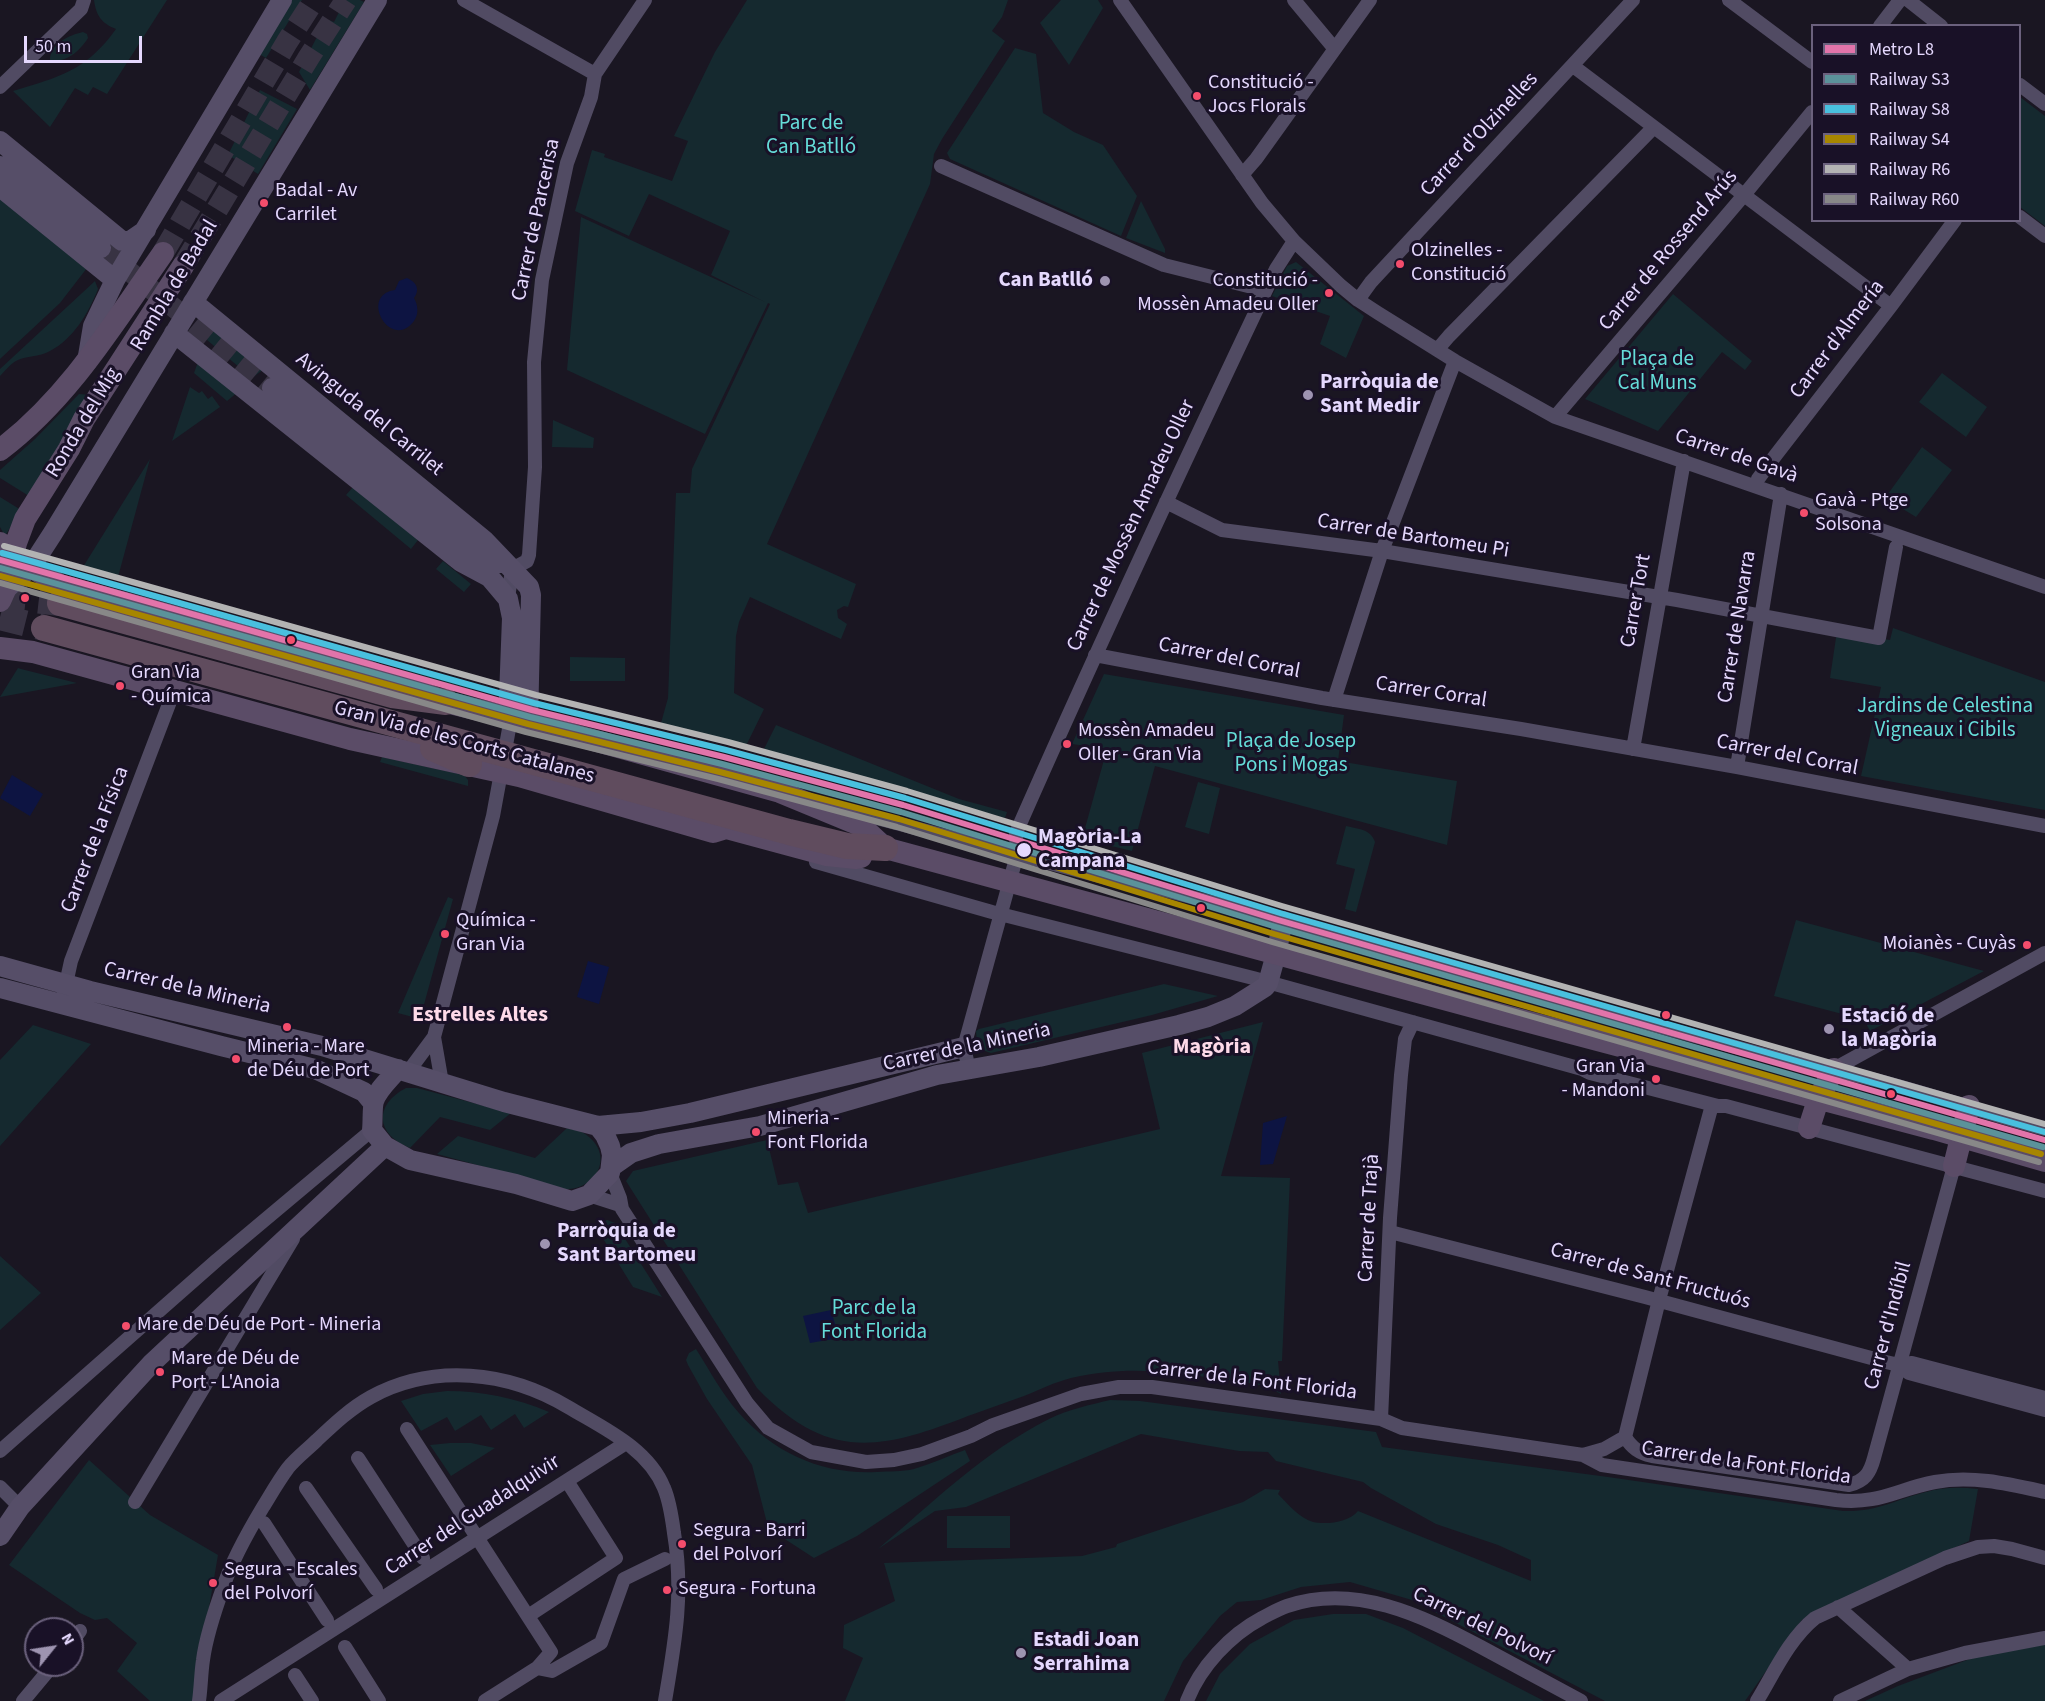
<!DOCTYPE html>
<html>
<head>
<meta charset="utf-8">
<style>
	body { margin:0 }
	#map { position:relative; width:2045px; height:1701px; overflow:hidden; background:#1a1622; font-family:"Source Sans 3",sans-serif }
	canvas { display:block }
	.legend { position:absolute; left:1811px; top:24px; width:210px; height:198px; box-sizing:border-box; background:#191127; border:2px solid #6b617d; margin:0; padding:8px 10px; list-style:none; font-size:18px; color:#e5d8fe }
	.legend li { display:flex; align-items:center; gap:12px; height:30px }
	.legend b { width:30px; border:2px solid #6b617d }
	.north { position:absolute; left:24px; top:1617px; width:60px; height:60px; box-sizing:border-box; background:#191127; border:2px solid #6b617d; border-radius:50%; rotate:60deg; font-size:16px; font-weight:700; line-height:24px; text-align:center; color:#e5d8fe }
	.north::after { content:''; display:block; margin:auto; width:21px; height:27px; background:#9e94b1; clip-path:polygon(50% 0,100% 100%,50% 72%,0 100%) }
	.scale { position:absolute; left:24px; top:36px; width:118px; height:27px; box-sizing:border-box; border:3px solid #e5d8fe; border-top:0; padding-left:8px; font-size:18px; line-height:21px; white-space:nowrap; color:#e5d8fe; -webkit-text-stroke:4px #191127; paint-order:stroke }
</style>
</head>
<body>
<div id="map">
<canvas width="2045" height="1701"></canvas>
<ul class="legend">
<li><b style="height:8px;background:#e274aa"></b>Metro L8</li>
<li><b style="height:8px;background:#5b929a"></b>Railway S3</li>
<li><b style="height:8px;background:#49c0de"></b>Railway S8</li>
<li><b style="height:8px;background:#a78600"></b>Railway S4</li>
<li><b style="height:8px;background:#b3b3b3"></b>Railway R6</li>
<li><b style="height:8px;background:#888"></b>Railway R60</li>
</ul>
<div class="north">N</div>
<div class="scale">50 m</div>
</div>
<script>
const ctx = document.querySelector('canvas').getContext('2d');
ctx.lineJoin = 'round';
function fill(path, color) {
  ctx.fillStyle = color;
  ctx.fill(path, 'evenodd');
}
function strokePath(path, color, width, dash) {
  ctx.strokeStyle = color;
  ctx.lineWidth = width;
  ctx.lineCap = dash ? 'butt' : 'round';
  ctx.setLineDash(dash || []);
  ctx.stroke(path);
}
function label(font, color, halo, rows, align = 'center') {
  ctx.font = font + ' "Source Sans 3",sans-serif';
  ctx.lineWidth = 6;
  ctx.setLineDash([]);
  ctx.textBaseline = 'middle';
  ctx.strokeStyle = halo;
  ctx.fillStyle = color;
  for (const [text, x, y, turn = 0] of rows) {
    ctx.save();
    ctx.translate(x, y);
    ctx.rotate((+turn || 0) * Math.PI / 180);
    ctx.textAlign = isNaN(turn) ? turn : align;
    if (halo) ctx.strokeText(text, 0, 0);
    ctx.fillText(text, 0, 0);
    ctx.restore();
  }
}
fill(new Path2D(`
	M94,0H167L107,94L93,87L88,95L75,88L50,127L13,91C59,77 86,71 116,29C101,23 96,15 94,0Z
	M292,0H302L266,58L259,54Z
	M345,0H360L364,2L310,90L299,72L323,25L326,27L329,20L334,22Z
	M747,0H1008L1002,17L992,31L1005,41L942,139L934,154L930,184L767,544L856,584L848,607L844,606L837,610L838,618L847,624L841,639L750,597L739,622L736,636L734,693L764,709L745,748L661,723L668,698L676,493H690L692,469L770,304L768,303L705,434L567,370L581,217L765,302L711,275L730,231L649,194L629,236L575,211L592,150L605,154L604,157L672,181L688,141L674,136L715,52Z
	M1061,0H1098L1103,8L1069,65L1040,23Z
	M83,32L87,34L88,38C80,51 65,64 50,60C50,44 69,35 83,32Z
	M1015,48L1036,54L1043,113L1074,132L1103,145L1137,196L1121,236L950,159L947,153Z
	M260,90L297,109L258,174L228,155Z
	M2020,97L2045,116V226L2020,207Z
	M0,196L87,268L60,303L0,359Z
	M1141,201L1165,249V253L1126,238Z
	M1296,262L1364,316L1346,358L1320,344L1330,316L1272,296L1287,266Z
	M95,281L98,289C88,314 73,339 50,351C39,357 26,356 18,360C11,363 5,371 0,376V369Z
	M1673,294L1752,361L1745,370L1722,352L1658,431L1585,399Z
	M211,325L264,369L252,378L207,340Z
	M199,359L238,392L227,401L194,373Z
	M1942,373L1987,407L1966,437L1919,402Z
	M190,387L199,393L202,391L208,399L212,396L220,407L172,441Z
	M79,394L91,395L29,496L0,478V470L35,439Z
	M553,420L594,438L593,448L552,447Z
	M1922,447L1952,470L1916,517L1885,498Z
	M150,459L118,577L83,567Z
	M353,487L418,540L411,549L346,495Z
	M0,497L21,510L5,536L0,527Z
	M443,561L471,584L464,592L436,569Z
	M1893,628L2045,682V810L1861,776L1881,687L1830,678L1837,631L1890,640Z
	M570,657L625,658V681H570Z
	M18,668L21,669L77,683L0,697Z
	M403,669L472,688V698L402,674Z
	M1104,674L1344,715L1338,761L1457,781L1447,845L1155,766L1132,851L1082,839L1107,749L1072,744Z
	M776,725L959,799L1007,812L1005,818L764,749Z
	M382,757L464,775L468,780V786L380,762Z
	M1198,782L1220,788L1209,834L1185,827Z
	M1346,826C1358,829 1371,829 1375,842L1356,912L1345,909L1355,869L1336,864Z
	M448,897L453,899L420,1019L398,1013Z
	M1796,920L1984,971L1870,1031L1858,1008L1846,1015L1774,996Z
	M1164,984L1218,996L1152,1015L991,1053C978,1049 977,1045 976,1031L979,1029Z
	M1263,1022L1221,1176L1290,1178L1282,1361H1278L1281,1394C1259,1381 1232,1381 1206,1377C1160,1370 1117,1367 1071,1378C1055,1382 1039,1390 1024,1396C1005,1403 987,1409 968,1416C881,1450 828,1462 757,1388L626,1181L633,1171L767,1140L778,1185L798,1182L808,1213L1160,1129L1142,1053Z
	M33,1025L91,1044L0,1146V1060Z
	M406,1088H417L511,1113L490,1130L440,1117L410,1148C376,1135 373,1105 406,1088Z
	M567,1128C575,1130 583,1131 589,1137C614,1158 595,1190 565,1189L437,1154L458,1136L535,1158Z
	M607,1220L615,1223L662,1297L633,1287L599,1232L600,1224Z
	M0,1256L41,1293L0,1330Z
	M696,1349C710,1371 722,1394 739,1413C775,1454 824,1475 877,1472C889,1471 902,1472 914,1469C931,1464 948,1456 965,1450L970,1461L857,1536L814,1558L774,1532L767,1523L752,1465L707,1399L688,1365L686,1360L689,1353Z
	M447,1391C482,1391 516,1398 549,1412L524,1428L515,1414L491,1430L481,1415L455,1431L447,1417L421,1431L401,1401L423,1394Z
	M1110,1400L1140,1401L1376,1432L1382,1447L1608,1477L1843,1511C1878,1512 1894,1500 1926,1492C1943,1487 1960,1487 1978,1489L1969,1541L1802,1620L1745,1701H1605L1412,1600L1350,1582L1301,1587L1261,1600L1237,1602L1220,1616L1183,1661L1164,1701H845L863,1658L843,1648L844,1625L895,1601L884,1563L1082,1556L1116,1547L1117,1544L1243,1502L1265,1489L1280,1490L1278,1494C1288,1504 1299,1518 1313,1522C1327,1525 1349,1522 1358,1511L1531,1581V1560L1498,1545L1436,1524L1371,1488L1363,1482L1276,1461L1268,1452L1239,1451L1141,1434L966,1507L935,1511L878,1549C932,1503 985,1451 1049,1419C1069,1409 1090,1405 1110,1400Z
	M450,1443H471L495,1448L451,1476L430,1445Z
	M89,1460L150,1515L218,1555L193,1701H150L117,1671L137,1643L107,1618L95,1620L80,1613L9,1565Z
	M947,1516H1010V1548H947Z
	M1333,1614H1366L1403,1628L1544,1701H1206L1220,1674L1250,1644L1294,1620Z
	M2045,1644V1701H1865L1898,1686L1983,1654Z`), '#15292f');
fill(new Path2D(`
	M407,278C417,282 420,290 414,298C418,305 419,314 414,321C391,352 358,295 395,290L399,281Z
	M12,775L43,794L30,816L0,798Z
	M588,961L609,967L599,1004L577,997Z
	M1287,1116L1273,1164L1260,1165L1263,1123Z
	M831,1310L839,1338L810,1343L803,1316Z`), '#0d1442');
strokePath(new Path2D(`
	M101,248L272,388`), '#383343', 20, [20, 10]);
strokePath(new Path2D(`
	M163,253L287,42L314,0
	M183,266L309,57L346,0`), '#383343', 22, [22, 11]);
strokePath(new Path2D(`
	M0,596L60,603
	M0,617L44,628`), '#383343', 26, [26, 13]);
strokePath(new Path2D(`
	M464,0L595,74
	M1120,0L1262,203L1294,241L1341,286L1358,300L1378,313L1455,361L1555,417L2045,587
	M1294,0L1334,48
	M1729,0L1812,62
	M1908,0L1941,26
	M1880,26L1900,0
	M1573,66L1891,306
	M2020,85L2045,104
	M0,87L81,9L84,0
	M941,166L1164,265L1256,288
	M1242,175L1256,159L1370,0
	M2020,217L2045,236
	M1358,300L1371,282L1633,0
	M1437,350L1449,336L1653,128
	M1555,417L1744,195L1812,112
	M1756,486L1758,479L1775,456L1891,306L1955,220
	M1166,502L1222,530L1382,551L1677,600L1879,638L1896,547
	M508,599L512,569L527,561L529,555L535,467L534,362L542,280L567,163L591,97L595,74L645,0
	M1095,655L1322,698L1521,729L1737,767L2045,826
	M1334,700L1382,551L1455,361
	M1633,749L1684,461
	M1737,767L1781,494
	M846,810L1130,884L1152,887L1246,911L1410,960L1803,1065C1884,1077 1966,1108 2045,1129
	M816,862L992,912L1253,978L1582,1069L1590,1073L1718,1106H1726L2045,1191
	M64,993L71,961L174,691
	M434,1037L442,1083
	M1834,1069L2045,953
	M969,1070L964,1047L1017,855L1016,833C1099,644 1187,456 1276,269L1294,241
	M408,1072L434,1037L493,816L511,718
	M1712,1105L1659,1300L1625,1437C1632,1448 1639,1453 1652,1456L1849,1485C1865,1481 1870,1473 1874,1458L1954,1166
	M610,1173L620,1198L622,1209L747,1403L768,1428L811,1452L866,1462L894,1460L922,1454L971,1436L993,1425L1081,1394L1119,1387H1152L1381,1419L1402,1428L1583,1455L1602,1465L1836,1500C1879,1505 1897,1489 1935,1482C1972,1475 2009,1484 2045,1492
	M589,1195L620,1205
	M1390,1232L1645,1297L1886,1362L1899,1365L1912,1363L2045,1398
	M1899,1365L1909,1373L2045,1410
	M1381,1419L1390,1218L1401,1075L1405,1039L1413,1022
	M407,1429L551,1652L537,1668L485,1701
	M0,1451L217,1260L372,1130
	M1583,1455L1604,1449L1625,1437
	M358,1458L423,1558
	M0,1487L20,1507
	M306,1488L376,1589
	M135,1502L293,1239
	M264,1523L327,1620
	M1838,1607L1908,1669
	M528,1616L616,1558L567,1481
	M72,1642L80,1631
	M345,1647L379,1701
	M537,1668L552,1671L601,1643L624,1579L665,1559
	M295,1675L312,1701
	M23,1701L53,1665
	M199,1701C201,1687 201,1673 203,1660C206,1637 216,1607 224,1585C233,1558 248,1532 263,1507C271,1494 279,1480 288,1468C296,1458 308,1449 317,1440C334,1424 351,1408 371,1397C433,1363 508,1371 568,1407C603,1428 648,1448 664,1488C670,1502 672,1518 674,1533C684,1593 675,1642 665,1701
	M221,1701L626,1443
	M1187,1701C1200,1667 1230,1635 1262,1618C1270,1614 1278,1609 1287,1606C1355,1583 1421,1615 1481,1647C1514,1665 1548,1683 1581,1701
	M1757,1701C1774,1673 1789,1639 1815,1618L1945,1558L1978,1547L1994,1546L2012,1549L2045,1558
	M1840,1701L1908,1669L1965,1653L2045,1638`), '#514b63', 14);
strokePath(new Path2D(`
	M0,141L122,241H130L146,230
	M0,166L101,248
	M0,187L115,280
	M193,302L484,540L529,587L531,595L528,722
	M174,333L461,562L489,577
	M87,362L93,326L115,280L282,0
	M272,388L467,547L500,563
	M481,567L508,599L512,618L509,697L511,718
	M5,590L31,567L53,533L377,0
	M0,966L90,991L322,1046L504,1102L598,1126L605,1135L610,1146L612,1155L610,1173L589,1195L572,1201L516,1184L410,1160L385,1146L372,1130C373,1122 372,1107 374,1101C378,1089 390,1079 398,1069
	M0,988L221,1046L315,1069L364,1092L373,1103
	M598,1126L641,1122L690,1113L964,1047
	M611,1167L631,1153L659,1144L760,1126L937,1075L1039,1057L1179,1025L1208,1017L1235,1006L1265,987L1268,983L1276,954L1283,921
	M0,1536L20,1507L152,1363L385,1146`), '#564e68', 20);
strokePath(new Path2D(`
	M0,450C69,398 114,323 163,253
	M0,543L31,567L60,585L355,666L446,702L528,722L780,792L860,825L885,848L1495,1013L1934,1129L2045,1161
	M0,601L5,590L16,543L25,519L69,449L84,419L183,266
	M0,648L33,652L350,739L519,776L713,832L726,828L826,855L856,858L861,857
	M1809,1128L1818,1100L1834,1069
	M1954,1166L1969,1106`), '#5b4c67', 22);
strokePath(new Path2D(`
	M60,603L392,695L446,702
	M44,628L789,832L847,846L885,848
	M433,748L469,764`), '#604c5e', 26);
strokePath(new Path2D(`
	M0,568L530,717L722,764L901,812L1276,927L2043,1147`), '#5b929a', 6);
strokePath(new Path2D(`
	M2,553L534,703L726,750L905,798L1280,913L2045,1132`), '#49c0de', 6);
strokePath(new Path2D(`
	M0,576L528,724L720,772L899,819L1274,934L2041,1154`), '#a78600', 6);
strokePath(new Path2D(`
	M4,546L536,695L728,742L907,791L1282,906L2045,1124`), '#b3b3b3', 6);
strokePath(new Path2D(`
	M0,583L526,732L718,779L897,827L1272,942L2039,1162`), '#888', 6);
strokePath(new Path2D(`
	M0,560L532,710L724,757L903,805L1278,920L2045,1140`), '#e274aa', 6);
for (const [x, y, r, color] of [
	[1197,96,5,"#f44d6c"],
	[264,203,5,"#f44d6c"],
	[1400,264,5,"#f44d6c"],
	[1105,281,6,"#9e94b1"],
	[1329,293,5,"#f44d6c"],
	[1308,395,6,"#9e94b1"],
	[1804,513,5,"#f44d6c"],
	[25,598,5,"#f44d6c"],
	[291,640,5,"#f44d6c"],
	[120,686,5,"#f44d6c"],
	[1067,744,5,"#f44d6c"],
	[1024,850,8,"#e5d8fe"],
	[1201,908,5,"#f44d6c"],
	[445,934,5,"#f44d6c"],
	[2027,945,5,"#f44d6c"],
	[1666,1015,5,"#f44d6c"],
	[287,1027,5,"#f44d6c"],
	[1829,1029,6,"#9e94b1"],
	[236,1059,5,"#f44d6c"],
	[1656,1079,5,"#f44d6c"],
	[1891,1094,5,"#f44d6c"],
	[756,1132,5,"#f44d6c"],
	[545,1244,6,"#9e94b1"],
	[126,1326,5,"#f44d6c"],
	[160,1372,5,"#f44d6c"],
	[682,1544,5,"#f44d6c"],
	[213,1583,5,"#f44d6c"],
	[667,1590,5,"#f44d6c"],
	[1021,1653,6,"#9e94b1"]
]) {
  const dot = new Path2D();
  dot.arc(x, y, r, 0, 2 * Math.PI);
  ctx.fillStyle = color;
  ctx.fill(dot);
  strokePath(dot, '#191127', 2);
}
label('20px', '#e5d8fe', '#191127', [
	["Constitució -",1208,84],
	["Jocs Florals",1208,108],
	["Badal - Av",275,192],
	["Carrilet",275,216],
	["Olzinelles -",1411,252],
	["Constitució",1411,276],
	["Constitució -",1318,282,"right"],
	["Mossèn Amadeu Oller",1318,306,"right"],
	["Gavà - Ptge",1815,502],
	["Solsona",1815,526],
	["Gran Via",131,674],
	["- Química",131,698],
	["Mossèn Amadeu",1078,732],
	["Oller - Gran Via",1078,756],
	["Química -",456,922],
	["Gran Via",456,946],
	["Moianès - Cuyàs",2016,945,"right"],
	["Mineria - Mare",247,1048],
	["de Déu de Port",247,1072],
	["Gran Via",1645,1068,"right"],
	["- Mandoni",1645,1092,"right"],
	["Mineria -",767,1120],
	["Font Florida",767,1144],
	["Mare de Déu de Port - Mineria",137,1326],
	["Mare de Déu de",171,1360],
	["Port - L'Anoia",171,1384],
	["Segura - Barri",693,1532],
	["del Polvorí",693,1556],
	["Segura - Escales",224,1571],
	["del Polvorí",224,1595],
	["Segura - Fortuna",678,1590]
], 'left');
label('21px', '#65ddd9', '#191127', [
	["Parc de",811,124],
	["Can Batlló",811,148],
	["Plaça de",1657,360],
	["Cal Muns",1657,384],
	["Jardins de Celestina",1945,707],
	["Vigneaux i Cibils",1945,731],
	["Plaça de Josep",1291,742],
	["Pons i Mogas",1291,766],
	["Parc de la",874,1309],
	["Font Florida",874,1333]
]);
label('21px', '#e5d8fe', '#191127', [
	["Carrer d'Olzinelles",1480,135,-47],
	["Carrer de Parcerisa",537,220,-78],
	["Carrer de Rossend Arús",1669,251,-50],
	["Rambla de Badal",175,286,-59],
	["Carrer d'Almería",1838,340,-53],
	["Avinguda del Carrilet",369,415,39],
	["Ronda del Mig",84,423,-59],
	["Carrer de Gavà",1736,457,19],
	["Carrer de Mossèn Amadeu Oller",1132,526,-65],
	["Carrer de Bartomeu Pi",1413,537,9],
	["Carrer Tort",1637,601,-80],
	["Carrer de Navarra",1738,627,-81],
	["Carrer del Corral",1229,659,11],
	["Carrer Corral",1431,693,9],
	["Gran Via de les Corts Catalanes",464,743,15],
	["Carrer del Corral",1787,756,11],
	["Carrer de la Física",96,840,-69],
	["Carrer de la Mineria",187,989,13],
	["Carrer de la Mineria",967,1048,-12],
	["Carrer de Trajà",1370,1218,-87],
	["Carrer de Sant Fructuós",1650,1277,15],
	["Carrer d'Indíbil",1889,1326,-75],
	["Carrer de la Font Florida",1252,1381,7],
	["Carrer de la Font Florida",1746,1464,8],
	["Carrer del Guadalquivir",473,1516,-33],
	["Carrer del Polvorí",1482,1627,26]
]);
label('bold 21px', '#e5d8fe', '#191127', [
	["Can Batlló",1093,281,"right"],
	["Parròquia de",1320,383],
	["Sant Medir",1320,407],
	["Estació de",1841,1017],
	["la Magòria",1841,1041],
	["Parròquia de",557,1232],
	["Sant Bartomeu",557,1256],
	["Estadi Joan",1033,1641],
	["Serrahima",1033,1665]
], 'left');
label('bold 21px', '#e5d8fe', '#191127', [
	["Magòria-La",1038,838],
	["Campana",1038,862]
], 'left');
label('bold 22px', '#fedae9', '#191127', [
	["Estrelles Altes",480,1016],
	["Magòria",1212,1048]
]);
</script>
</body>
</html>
